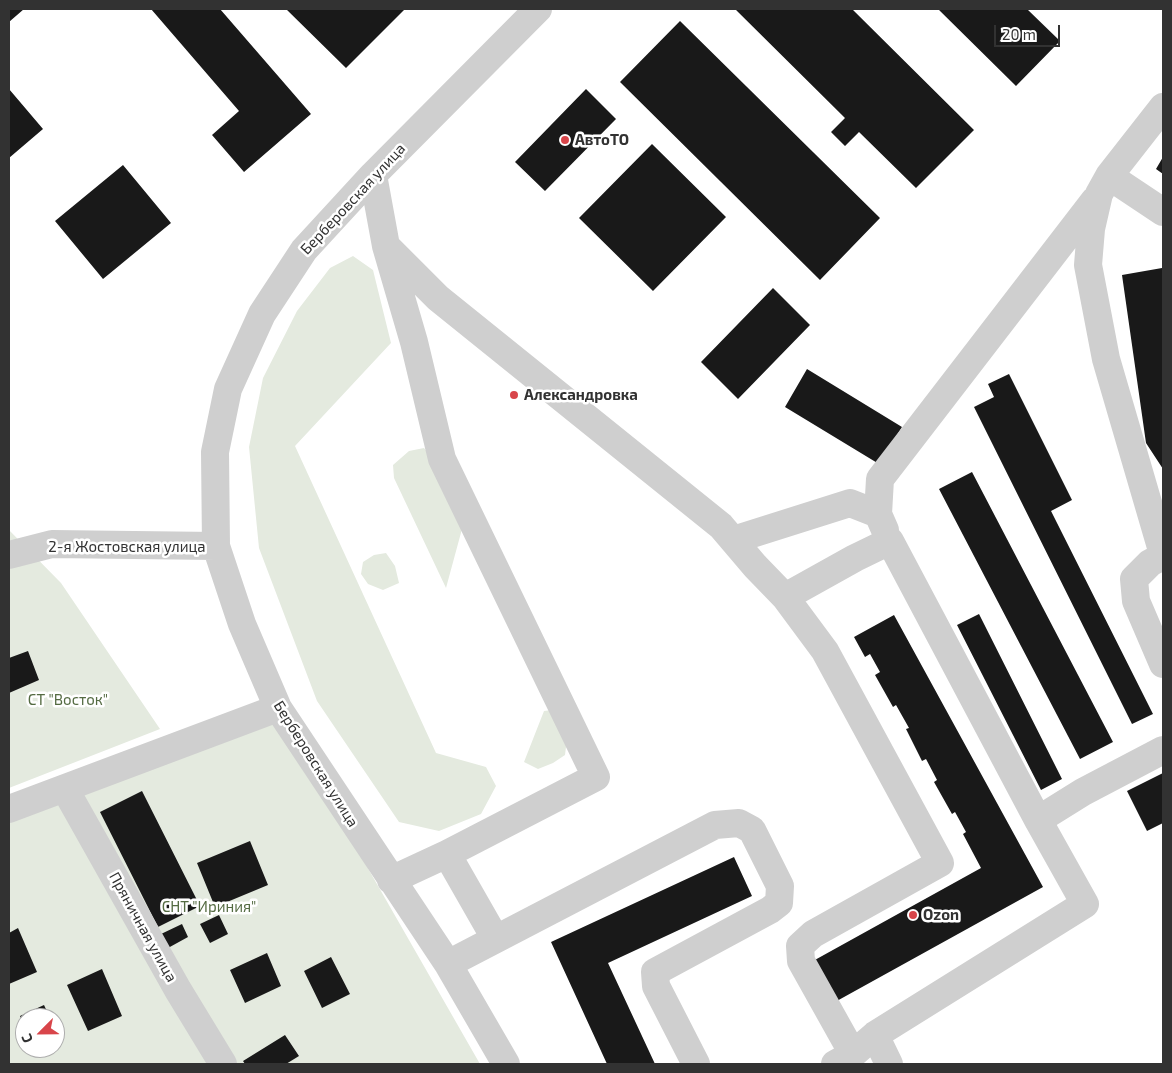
<!DOCTYPE html>
<html>
<head>
<meta charset="utf-8">
<style>
	body { margin:0 }
	#map { position:relative; width:1172px; height:1073px; overflow:hidden; background:#fff; font-family:"Exo 2",sans-serif }
	canvas { display:block }
	.frame { position:absolute; inset:0; border:10px solid #323232; pointer-events:none }
	.north { position:absolute; left:15px; top:1008px; width:50px; height:50px; box-sizing:border-box; background:#fff; border:1px solid #adadad; border-radius:50%; rotate:247deg; font-size:14px; font-weight:700; line-height:20px; text-align:center; color:#323232 }
	.north::after { content:''; display:block; margin:auto; width:18px; height:22px; background:#d8454a; clip-path:polygon(50% 0,100% 100%,50% 72%,0 100%) }
	.scale { position:absolute; left:994px; top:25px; width:66px; height:22px; box-sizing:border-box; border:2px solid #323232; border-top:0; padding-left:6px; font-size:15px; line-height:18px; white-space:nowrap; color:#323232; -webkit-text-stroke:4px #fff; paint-order:stroke }
</style>
</head>
<body>
<div id="map">
<canvas width="1172" height="1073"></canvas>
<div class="frame"></div>
<div class="north">С</div>
<div class="scale">20 m</div>
</div>
<script>
const ctx = document.querySelector('canvas').getContext('2d');
ctx.lineJoin = 'round';
function fill(path, color) {
  ctx.fillStyle = color;
  ctx.fill(path, 'evenodd');
}
function strokePath(path, color, width, dash) {
  ctx.strokeStyle = color;
  ctx.lineWidth = width;
  ctx.lineCap = dash ? 'butt' : 'round';
  ctx.setLineDash(dash || []);
  ctx.stroke(path);
}
function label(font, color, halo, rows, align = 'center') {
  ctx.font = font + ' "Exo 2",sans-serif';
  ctx.lineWidth = 5;
  ctx.setLineDash([]);
  ctx.textBaseline = 'middle';
  ctx.strokeStyle = halo;
  ctx.fillStyle = color;
  for (const [text, x, y, turn = 0] of rows) {
    ctx.save();
    ctx.translate(x, y);
    ctx.rotate((+turn || 0) * Math.PI / 180);
    ctx.textAlign = isNaN(turn) ? turn : align;
    if (halo) ctx.strokeText(text, 0, 0);
    ctx.fillText(text, 0, 0);
    ctx.restore();
  }
}
fill(new Path2D(`
	M353,256L373,270L391,343L295,446L436,753L486,767L496,786L481,814L439,831L399,822L317,701L259,548L249,447L263,378L297,311L330,268Z
	M424,448L436,463L462,529L446,588L394,478L393,465L409,451Z
	M9,530L61,583L160,729L9,788Z
	M386,553L395,566L399,583L383,590L368,584L361,574L363,562L374,555Z
	M552,710L567,739L565,755L553,763L538,769L524,762L544,711Z
	M279,713L480,1064H9V816ZM25,1018H55V1048H25Z`), '#e4eadf');
fill(new Path2D(`
	M9,9H24L9,22Z
	M151,9H220L311,114L244,172L212,135L239,111Z
	M286,9H405L346,68Z
	M735,9H852L974,130L916,188L859,132L845,146L831,132L845,118Z
	M938,9H1027L1060,41L1016,86Z
	M680,21L880,218L820,280L620,82Z
	M9,89L43,129L9,158Z
	M586,89L616,119L545,191L515,162Z
	M652,144L726,217L653,291L579,218Z
	M1163,157V174L1156,169Z
	M123,165L171,223L103,279L55,221Z
	M1162,268L1163,275V469L1146,443L1122,275Z
	M773,288L810,325L738,399L701,362Z
	M807,369L902,427L879,464L785,407Z
	M1009,374L1072,500L1051,511L1153,714L1132,724L974,407L994,397L988,384Z
	M972,472L1113,742L1080,759L939,489Z
	M979,614L1062,779L1041,790L957,625Z
	M894,615L1043,887L835,1002L813,961L981,868L963,834L966,832L955,812L952,814L934,782L937,780L926,759L922,761L906,729L909,728L896,705L893,707L875,675L880,672L870,654L865,657L854,637Z
	M28,651L39,680L9,693V658Z
	M1163,773V823L1147,831L1127,791Z
	M142,791L200,906L158,927L100,812Z
	M250,841L268,885L215,907L197,863Z
	M734,857L752,896L608,963L655,1064H607L551,942Z
	M219,915L228,934L210,943L200,924Z
	M182,924L188,937L168,948L161,934Z
	M18,928L37,972L9,984V933Z
	M267,953L281,986L245,1003L230,970Z
	M331,957L350,994L322,1008L304,971Z
	M102,969L122,1016L88,1031L67,985Z
	M44,1005L50,1018H25V1028L20,1016Z
	M285,1035L299,1056L286,1064H245L243,1061Z`), '#191919');
strokePath(new Path2D(`
	M1163,107L1109,176L1099,194L1091,229L1088,265L1106,359L1163,554
	M373,175L386,246L414,342L442,459L596,777L447,854L391,880
	M1109,176L1163,212
	M386,246L438,298L721,526L755,566L785,597L825,651L940,863L813,934L800,946L801,961L853,1054
	M878,514L880,479L1094,201
	M733,540L850,503L878,514L885,530
	M9,555L52,544L216,546
	M1163,556L1150,563L1134,579L1136,601L1163,664
	M785,597L855,558L890,541L1038,820L1085,904L875,1035L853,1054L835,1064
	M65,789L178,990L223,1064
	M9,809L278,708
	M1038,820L1083,792L1163,750
	M447,854L495,938
	M448,964L715,825L739,823L752,830L780,886L779,903L770,910L655,972L656,986L696,1064
	M875,1035L889,1064
	M506,1064L448,964L278,708L242,624L216,546L215,452L228,389L262,314L304,250L373,175L538,9`), '#cfcfcf', 28);
for (const [x, y, r, color] of [
	[565,140,5,"#d8454a"],
	[514,395,5,"#d8454a"],
	[913,915,5,"#d8454a"]
]) {
  const dot = new Path2D();
  dot.arc(x, y, r, 0, 2 * Math.PI);
  ctx.fillStyle = color;
  ctx.fill(dot);
  strokePath(dot, '#fff', 2);
}
label('bold 15px', '#323232', '#fff', [
	["АвтоТО",575,140],
	["Александровка",524,395],
	["Ozon",923,915]
], 'left');
label('15px', '#323232', '#fff', [
	["Берберовская улица",353,199,-47],
	["2-я Жостовская улица",127,547],
	["Берберовская улица",316,764,58],
	["Пряничная улица",143,927,61]
]);
label('15px', '#546b42', '#fff', [
	["СТ \"Восток\"",68,700],
	["СНТ \"Ириния\"",209,907]
]);
</script>
</body>
</html>
